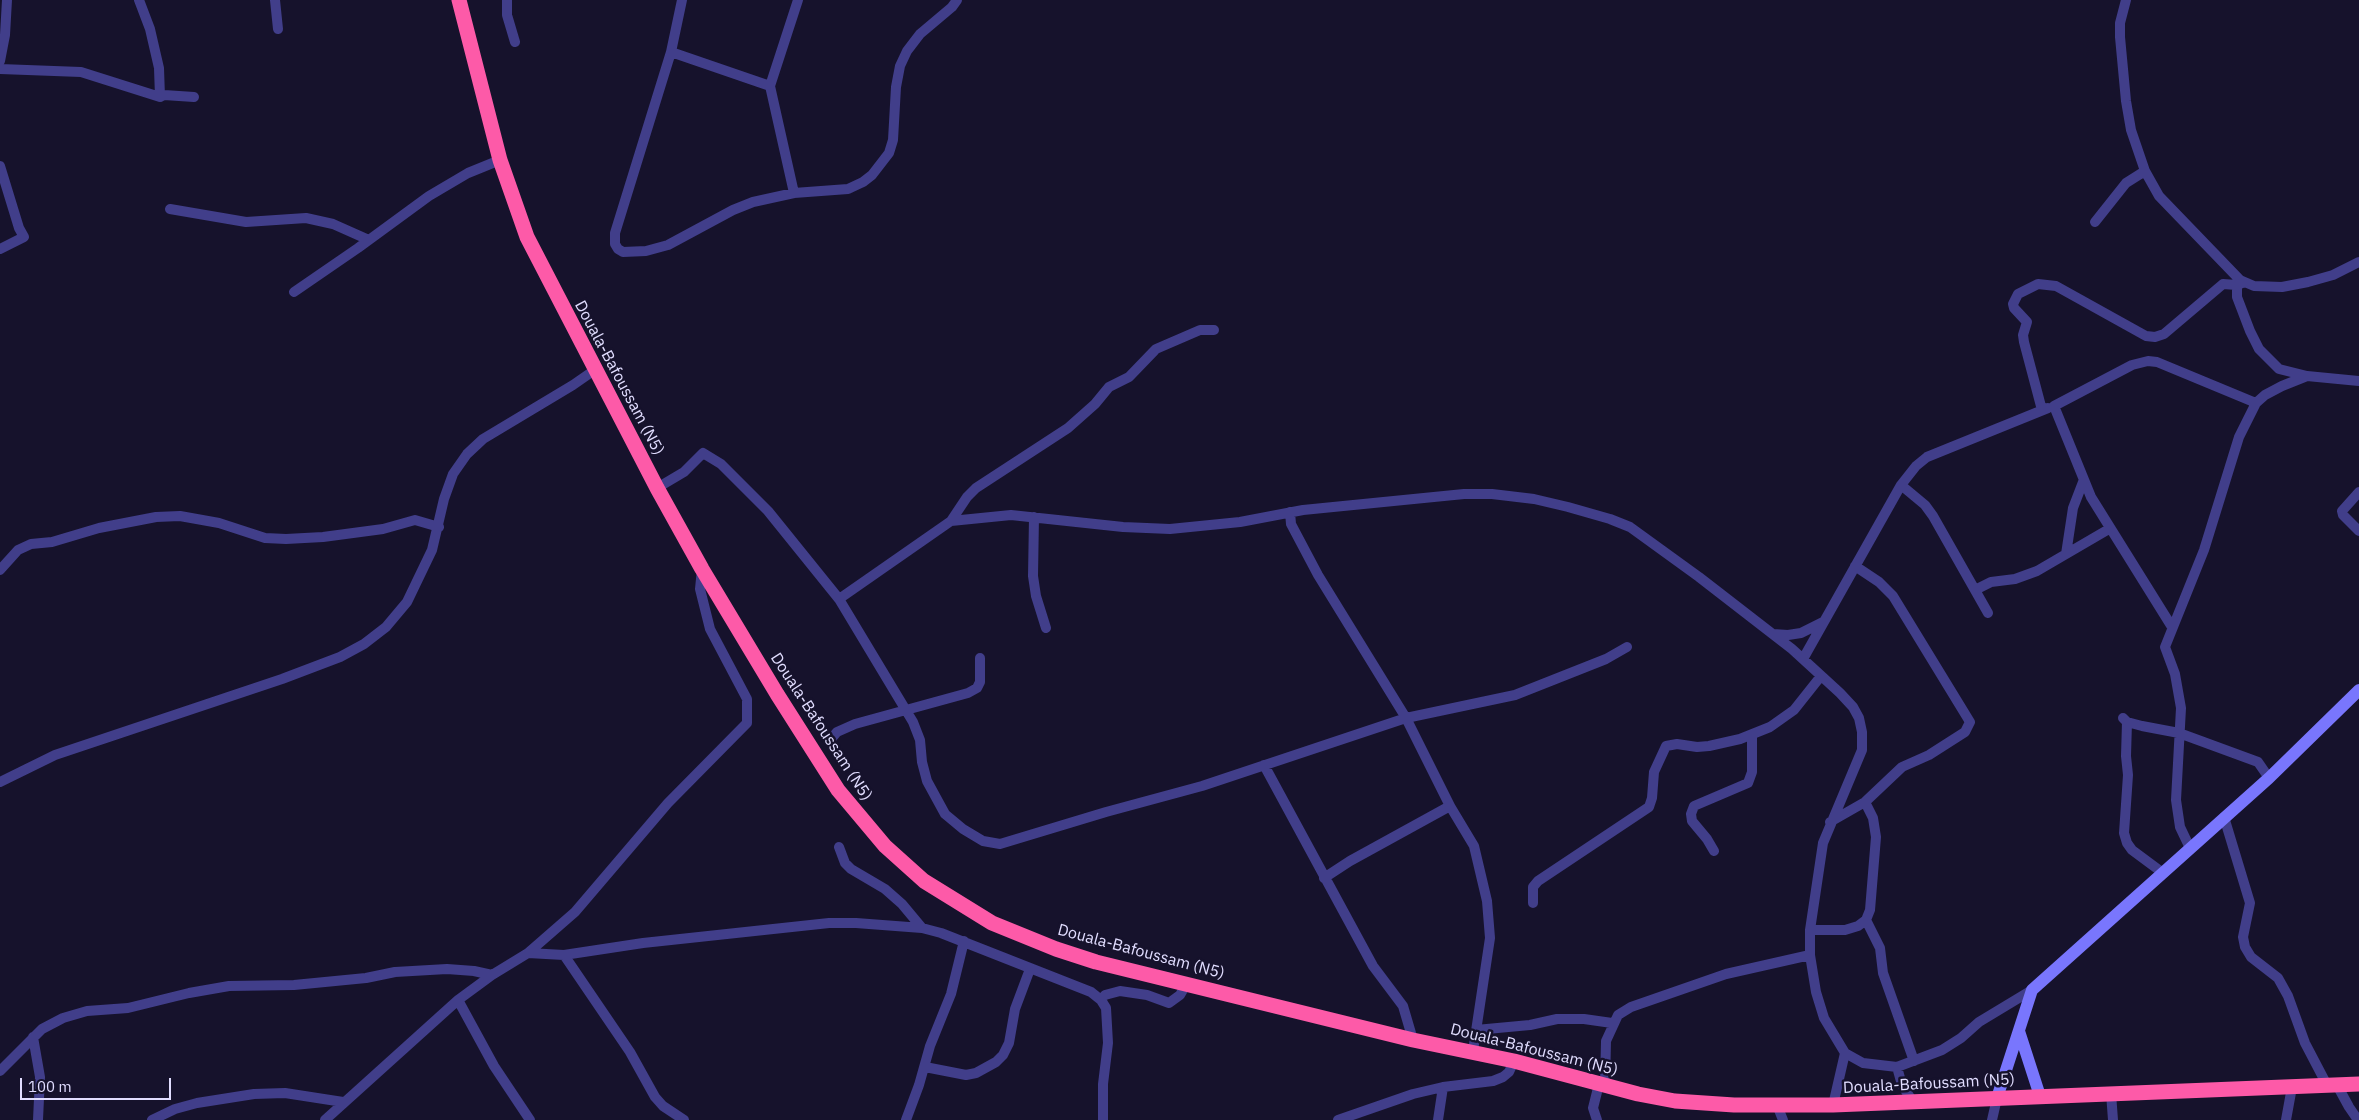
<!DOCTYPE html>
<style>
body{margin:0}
#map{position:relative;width:2359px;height:1120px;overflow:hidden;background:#16122c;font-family:"IBM Plex Sans",sans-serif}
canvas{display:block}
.scale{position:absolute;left:20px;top:1078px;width:151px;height:22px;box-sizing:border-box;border:2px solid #e1ddff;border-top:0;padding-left:6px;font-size:15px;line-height:18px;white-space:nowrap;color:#e1ddff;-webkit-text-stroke:4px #16122c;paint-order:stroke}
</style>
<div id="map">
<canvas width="2359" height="1120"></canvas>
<div class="scale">100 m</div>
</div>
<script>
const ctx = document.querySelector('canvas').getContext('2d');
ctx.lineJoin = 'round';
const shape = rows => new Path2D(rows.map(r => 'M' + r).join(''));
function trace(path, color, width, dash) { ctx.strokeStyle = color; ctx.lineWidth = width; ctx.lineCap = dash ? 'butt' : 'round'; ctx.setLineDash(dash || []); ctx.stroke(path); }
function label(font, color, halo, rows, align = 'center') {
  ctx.font = font + ' "IBM Plex Sans",sans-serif'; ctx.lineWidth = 5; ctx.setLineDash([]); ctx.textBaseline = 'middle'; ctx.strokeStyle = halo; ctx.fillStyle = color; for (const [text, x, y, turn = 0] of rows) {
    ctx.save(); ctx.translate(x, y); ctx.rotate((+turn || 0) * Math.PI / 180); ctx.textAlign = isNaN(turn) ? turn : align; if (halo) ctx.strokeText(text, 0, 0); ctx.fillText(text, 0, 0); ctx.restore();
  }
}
const street = shape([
 [139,0,150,29,159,68,160,97],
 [275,0,278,29],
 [507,0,507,15,515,42],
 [682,0,671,52,615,233,615,244,618,249,623,252,646,251,668,245,733,210,753,202,794,193,848,189,863,182,872,175,889,153,893,140,896,87,900,66,907,51,920,34,952,7,957,0],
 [2126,0,2120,23,2120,37,2126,101,2131,130,2145,171,2159,196,2240,280,2254,286,2282,287,2308,282,2333,275,2359,262],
 [671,52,770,86],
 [0,61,5,35,7,0],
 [0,69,81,72,160,97,164,95,194,97],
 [0,166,19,228,24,237,0,249],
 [794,193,770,86,798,0],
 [170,209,246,222,306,218,333,224,369,240],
 [2095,222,2126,183,2145,171],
 [2242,283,2237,285,2237,297,2250,331,2259,349,2279,369,2307,376],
 [294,292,358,248,429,196,468,173,500,160],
 [2042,410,2024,342,2023,335,2027,322,2014,308,2013,304,2018,294,2038,284,2056,286,2146,336,2155,337,2164,334,2223,284,2237,285],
 [1901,485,1925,505,1933,516,1988,613],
 [657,488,684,472,703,453,721,464,768,511,839,599,913,722,920,740,922,762,927,781,945,814,963,829,983,841,1000,844,1106,812,1202,786,1406,718,1515,695,1606,659,1627,647],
 [2359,492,2342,511,2343,515,2359,531],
 [1290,512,1291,524,1318,575,1406,718,1450,806,1474,846,1487,901,1490,938,1473,1051],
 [1034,517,1033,576,1036,596,1046,628],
 [951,521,1011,515,1123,527,1170,529,1240,522,1303,510,1464,494,1492,494,1534,499,1568,507,1610,519,1630,527,1699,577,1792,649,1840,693,1853,707,1859,718,1862,732,1862,750,1823,843,1810,930,1810,955,1816,992,1824,1018,1845,1053,1863,1063,1897,1067,1942,1050,1961,1038,1979,1022,2032,990],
 [2066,554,2073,508,2083,482],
 [0,570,18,550,31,544,52,542,99,528,156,517,180,516,219,523,265,538,286,539,323,537,383,529,415,520,439,527],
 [1975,590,1991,582,2015,579,2037,571,2109,529],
 [839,599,951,521,967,497,976,488,1068,428,1095,404,1109,387,1129,377,1156,349,1200,330,1214,330],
 [2172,627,2091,497,2054,406,2132,365,2148,361,2157,362,2256,403],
 [1773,634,1788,635,1801,633,1823,622],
 [1803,659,1901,485,1916,466,1927,457,2048,408],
 [2123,718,2127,722,2142,726,2179,733,2258,762,2269,778],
 [2127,722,2126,756,2128,775,2124,833,2127,843,2132,850,2163,873],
 [831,739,837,732,855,724,968,693,977,688,980,682,980,658],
 [1264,765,1373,966,1403,1006,1413,1040],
 [0,782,55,755,282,679,340,657,364,644,386,627,407,602,432,550,444,499,453,474,467,454,483,439,573,385,596,369],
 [2224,817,2250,903,2243,937,2245,947,2251,957,2278,978,2288,996,2305,1043,2327,1085],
 [1830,822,1865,802,1902,767,1929,755,1965,732,1970,722,1893,596,1879,582,1855,566],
 [839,847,845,863,851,869,885,889,902,904,922,928],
 [2190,848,2180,827,2176,800,2181,708,2175,674,2165,647,2204,550,2239,437,2256,403,2265,395,2282,386,2307,376,2359,381],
 [1714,851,1707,839,1692,821,1691,814,1694,806,1748,783,1752,772,1752,735],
 [1324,878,1350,861,1450,806],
 [1533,903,1533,887,1538,881,1649,807,1652,798,1654,772,1666,746,1677,744,1697,747,1709,746,1740,739,1770,727,1794,710,1821,676],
 [1866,920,1880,948,1883,973,1914,1061],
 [1810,930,1845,930,1858,926,1866,920,1870,910,1876,837,1873,818,1865,802],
 [528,953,564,955,643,943,829,923,856,923,922,928,941,933,1091,992,1101,1000,1106,1008,1108,1043,1103,1084,1103,1120],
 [564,955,630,1052,655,1097,663,1106,684,1120],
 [458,1000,494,1066,530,1120],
 [1101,1000,1105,995,1120,991,1147,995,1169,1003,1180,995,1187,983],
 [1476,1030,1530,1025,1557,1019,1584,1019,1612,1023],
 [33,1037,40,1077,38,1120],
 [925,1067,966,1075,976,1073,996,1062,1003,1055,1009,1043,1015,1009,1030,969],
 [1897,1067,1902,1085,1913,1102],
 [0,1071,42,1029,63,1018,87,1011,128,1008,189,993,229,986,294,985,366,978,395,972,447,969,474,971,492,975],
 [2337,1085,2349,1107,2358,1120],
 [1605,1086,1606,1041,1618,1015,1631,1007,1726,974,1810,955],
 [2111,1093,2113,1120],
 [1777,1105,1783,1120],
 [1833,1105,1845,1053],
 [152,1120,175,1109,197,1103,254,1094,285,1093,343,1102],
 [325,1120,458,1000,492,975,528,953,575,912,668,803,747,723,747,699,710,629,700,589,702,569],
 [906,1120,919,1085,930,1046,951,994,964,941],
 [1338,1120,1413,1094,1443,1087,1493,1081,1503,1077,1509,1072,1514,1061],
 [1438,1120,1443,1087],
 [1597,1120,1593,1108,1599,1084],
 [1992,1120,1997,1098],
 [2286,1120,2292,1087]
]);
const secondary = shape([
 [2019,1031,2040,1096],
 [1997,1098,2032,990,2269,778,2359,690]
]);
const highway = shape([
 [459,0,500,160,527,237,657,488,702,569,777,694,838,790,885,846,924,881,992,923,1056,949,1096,962,1413,1040,1514,1061,1638,1094,1675,1101,1734,1105,1833,1105,2359,1084]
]);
const streetNames = [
 ["Douala-Bafoussam (N5)",619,378,62],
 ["Douala-Bafoussam (N5)",821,727,57],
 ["Douala-Bafoussam (N5)",1141,952,15],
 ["Douala-Bafoussam (N5)",1534,1050,14],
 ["Douala-Bafoussam (N5)",1929,1084,-3]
];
trace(street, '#413e8a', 10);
trace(secondary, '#7976fd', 12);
trace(highway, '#fd5aa8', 15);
label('16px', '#e1ddff', '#16122c', streetNames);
</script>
